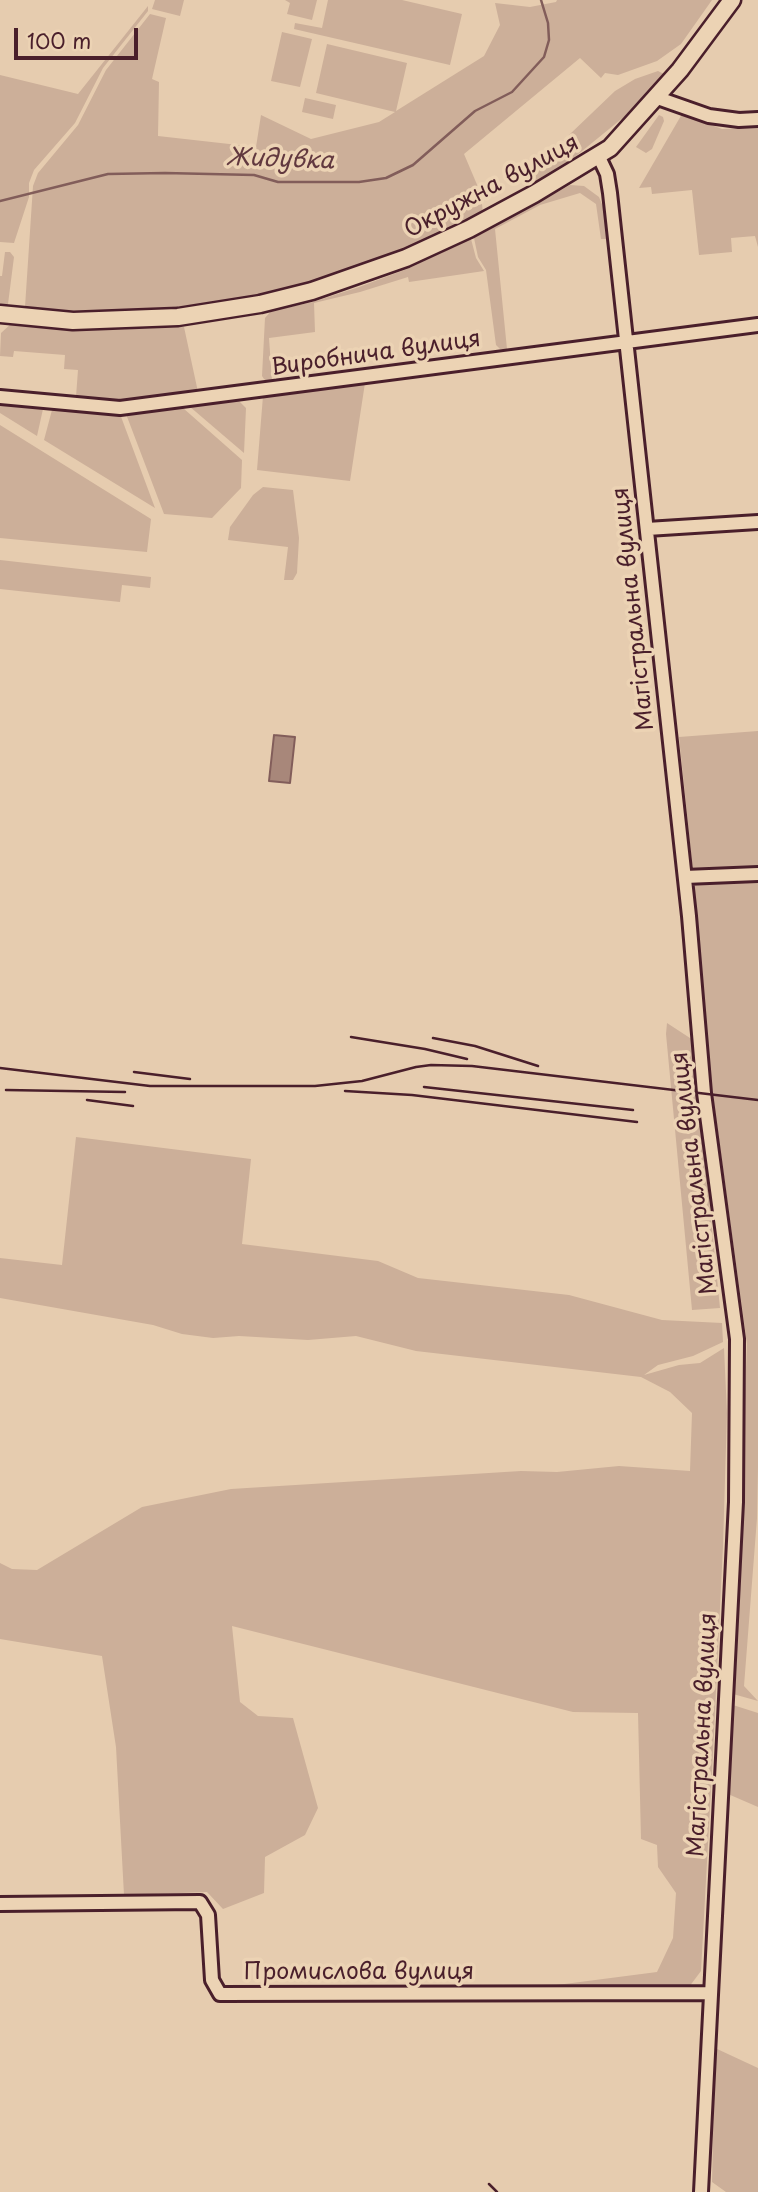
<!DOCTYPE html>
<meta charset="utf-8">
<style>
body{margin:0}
#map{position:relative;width:758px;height:2192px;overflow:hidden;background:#e6ccaf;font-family:"Playpen Sans",sans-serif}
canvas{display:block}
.scale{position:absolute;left:14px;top:28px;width:124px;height:32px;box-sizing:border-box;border:4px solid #4a1f2b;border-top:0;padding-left:9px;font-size:21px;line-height:24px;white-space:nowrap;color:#4a1f2b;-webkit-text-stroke:5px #ecd3b4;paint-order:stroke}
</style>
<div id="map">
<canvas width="758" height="2192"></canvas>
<div class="scale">100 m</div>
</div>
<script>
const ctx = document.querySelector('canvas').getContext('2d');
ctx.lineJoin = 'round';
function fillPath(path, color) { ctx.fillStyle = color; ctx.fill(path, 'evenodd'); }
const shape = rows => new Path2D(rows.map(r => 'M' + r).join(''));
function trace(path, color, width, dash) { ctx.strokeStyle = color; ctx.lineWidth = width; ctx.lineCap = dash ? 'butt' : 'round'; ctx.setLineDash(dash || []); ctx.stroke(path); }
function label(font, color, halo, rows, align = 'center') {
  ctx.font = font + ' "Playpen Sans",sans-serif'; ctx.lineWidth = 7; ctx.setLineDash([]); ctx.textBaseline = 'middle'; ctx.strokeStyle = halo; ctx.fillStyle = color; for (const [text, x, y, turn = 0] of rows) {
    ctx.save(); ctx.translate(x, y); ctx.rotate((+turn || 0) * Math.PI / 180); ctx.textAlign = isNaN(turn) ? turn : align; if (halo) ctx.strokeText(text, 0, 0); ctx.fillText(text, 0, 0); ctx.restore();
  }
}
const green = shape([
 [155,0,184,0,180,16,152,9],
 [285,0,317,0,312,20,287,14,290,3],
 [328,0,402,0,462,14,450,65,294,29,295,23,322,28],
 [557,0,712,0,681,44,657,61,618,75,605,73,601,78,580,58,464,154,481,194,483,214,375,264,280,290,207,304,134,310,58,311,25,307,33,186,38,173,78,125,106,70,150,14,166,18,152,79,159,82,158,136,256,147,261,115,311,139,379,122,395,112,316,93,327,44,407,63,396,111,484,56,500,25,495,3,530,7,556,2],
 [148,6,148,11,103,68,75,123,34,170,29,183,29,197,14,243,0,242,0,75,78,94],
 [282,32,312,39,300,87,271,81],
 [658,71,664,74,625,116,576,156,528,187,519,172,546,157,615,91,635,79],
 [305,98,336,105,333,119,302,112],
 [682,114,722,129,758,128,758,247,755,236,731,238,732,252,699,255,692,190,652,194,651,187,639,188],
 [659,115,663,117,664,121,652,149,646,153,636,147],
 [570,185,584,186,599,197,606,214,607,239,601,239,596,204,580,193,540,205,495,229,507,349,500,349,496,345,486,270,478,257,474,238],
 [471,239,476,258,484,271,409,282,408,277,360,292,314,303,315,332,269,338,272,381,332,373,326,377,272,384,264,379,262,376,265,318,271,311,313,302,359,287,407,269],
 [5,252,10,252,14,257,8,304,4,307,0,306,0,276,2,276],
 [12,323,106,330,184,327,198,392,117,401,76,397,78,370,64,369,65,355,14,351,13,357,0,356,1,333],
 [365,383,350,481,257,470,263,396],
 [239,401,246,408,244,453,189,406],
 [3,403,43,409,37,436,0,413,0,406],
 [183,408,242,460,241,488,212,518,164,514,126,414],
 [52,410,120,414,155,508,44,440],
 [0,425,151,519,147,552,0,538],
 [263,487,293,490,299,538,297,573,293,580,284,580,288,547,228,540,230,527,253,495],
 [0,560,151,577,150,588,122,585,120,602,0,589],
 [758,731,758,867,693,872,679,737],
 [758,880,758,1467,757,1518,744,1686,758,1701,733,1694,747,1344,712,1089,694,883],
 [667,1023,693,1040,720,1308,692,1310,666,1034],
 [76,1137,251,1159,242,1244,378,1261,418,1278,569,1295,662,1320,722,1323,723,1342,693,1356,658,1365,644,1375,679,1365,700,1363,724,1348,727,1413,723,1546,713,1753,701,1971,689,1987,549,1986,657,1972,673,1938,676,1893,658,1867,657,1845,641,1839,638,1713,573,1712,232,1626,240,1702,258,1716,293,1718,318,1808,305,1835,265,1857,264,1893,223,1909,207,1892,124,1895,116,1747,102,1656,0,1639,0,1563,12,1569,37,1570,142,1507,231,1489,521,1471,557,1472,619,1466,690,1471,692,1413,670,1392,641,1377,416,1351,356,1336,308,1340,239,1336,213,1338,182,1334,153,1325,0,1298,0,1258,62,1265],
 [733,1705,758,1713,758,1807,728,1794],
 [715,2048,758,2068,758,2192,726,2192,712,2182]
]);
const water = shape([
 [274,735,295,737,290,783,269,781,274,735]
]);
const stream = shape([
 [0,201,108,174,165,173,254,175,278,182,359,182,386,178,413,165,475,111,512,92,544,57,549,40,548,23,541,0]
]);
const minor = shape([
 [655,97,709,116,739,120,758,119],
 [598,155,607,174,610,193,689,916,704,1093,737,1339,736,1502,701,2192],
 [0,397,120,408,758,325],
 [647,529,758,522],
 [685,877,758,874],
 [0,1904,200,1902,208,1915,212,1980,220,1994,711,1993]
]);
const major = shape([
 [0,314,73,321,178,317,260,304,312,291,406,258,469,229,534,194,610,148,680,70,732,0]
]);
const rail = shape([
 [351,1037,425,1049,467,1059],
 [433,1038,475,1046,538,1066],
 [0,1068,150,1086,315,1086,362,1081,416,1067,431,1065,472,1066,758,1100],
 [134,1072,190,1079],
 [424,1087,633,1110],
 [6,1090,125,1092],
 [345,1091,412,1095,637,1122],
 [87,1100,133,1106],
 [489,2184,497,2192]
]);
const streetNames = [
 ["Окружна вулиця",492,187,-28],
 ["Виробнича вулиця",376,354,-8],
 ["Магістральна вулиця",634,609,-96],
 ["Магістральна вулиця",695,1173,-97],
 ["Магістральна вулиця",703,1735,-87],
 ["Промислова вулиця",359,1973]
];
const waterNames = [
 ["Жидувка",280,160,2]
];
fillPath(green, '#ccaf99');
fillPath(water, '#a8877a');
trace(water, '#825d5a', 2);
trace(stream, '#825d5a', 2.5);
trace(minor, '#4a1f2b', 18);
trace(major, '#4a1f2b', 21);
trace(minor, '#ecd3b4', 12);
trace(major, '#ecd3b4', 16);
trace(rail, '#4a1f2b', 2.5);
label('23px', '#4a1f2b', '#ecd3b4', streetNames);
label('italic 24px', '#62393f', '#ecd3b4', waterNames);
</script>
